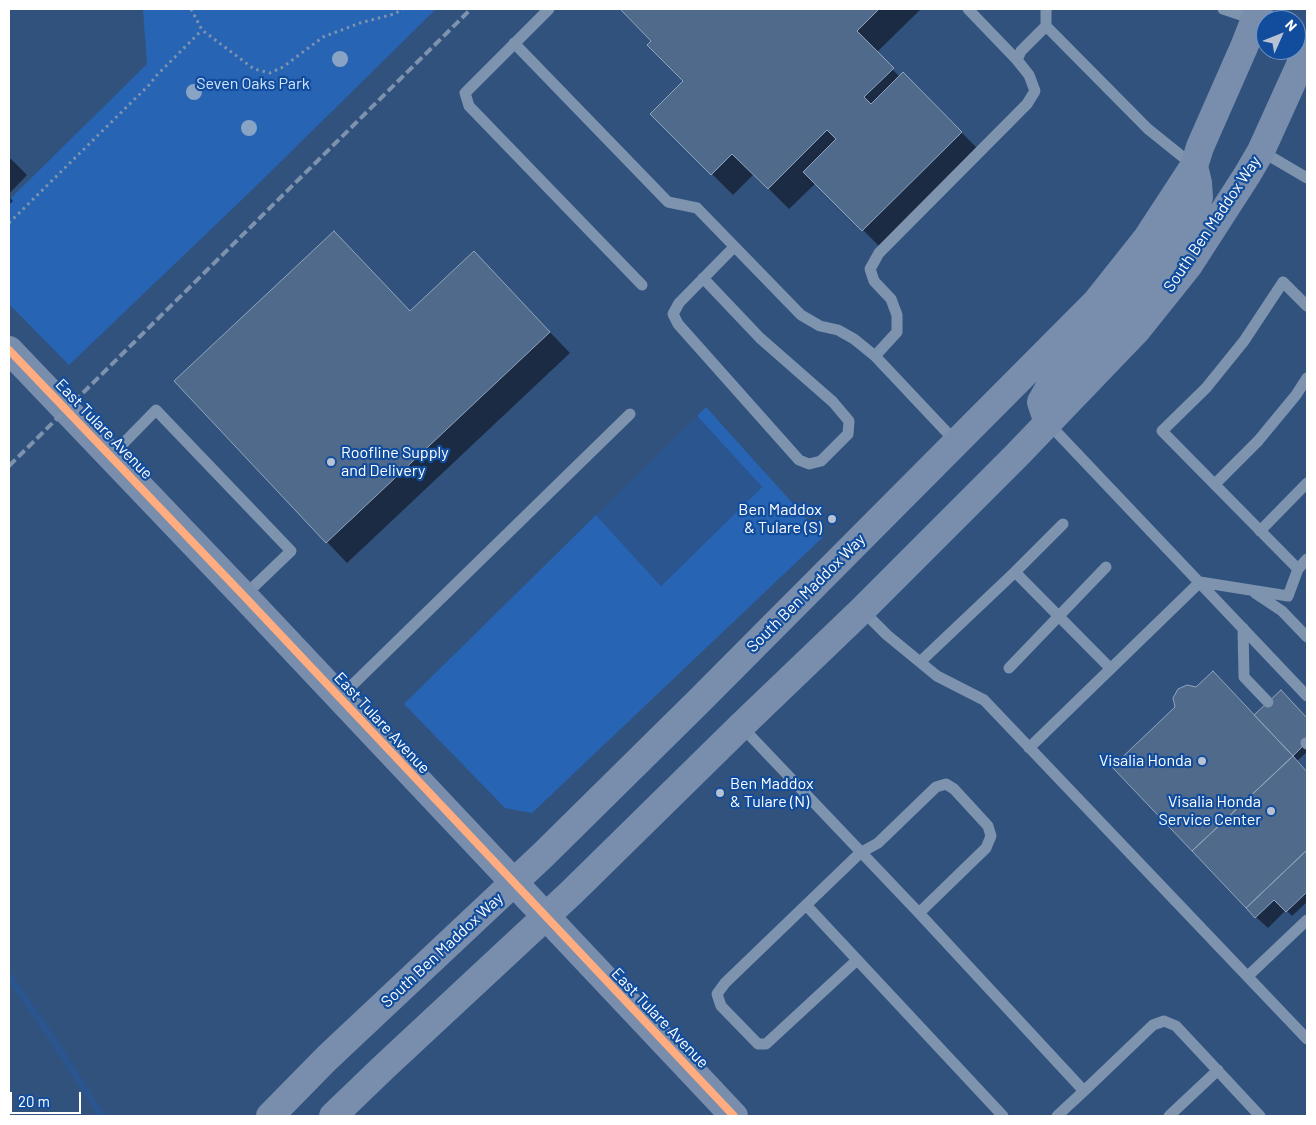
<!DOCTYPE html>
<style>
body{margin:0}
#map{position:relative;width:1316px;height:1125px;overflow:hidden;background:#32527e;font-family:Barlow,sans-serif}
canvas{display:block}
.frame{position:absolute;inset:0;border:10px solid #fff;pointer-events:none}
.north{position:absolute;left:1256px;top:10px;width:50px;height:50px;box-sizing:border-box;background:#124d9d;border:1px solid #7194c4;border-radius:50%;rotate:46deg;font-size:14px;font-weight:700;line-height:20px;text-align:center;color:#fff}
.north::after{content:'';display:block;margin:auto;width:18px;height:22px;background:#b7c2d2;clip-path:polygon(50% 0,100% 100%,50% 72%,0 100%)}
.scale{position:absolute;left:10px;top:1092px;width:71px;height:22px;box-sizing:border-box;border:2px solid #fff;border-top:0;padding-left:6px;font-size:15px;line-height:18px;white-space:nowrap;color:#fff;-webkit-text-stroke:4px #124d9d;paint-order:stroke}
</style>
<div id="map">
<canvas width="1316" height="1125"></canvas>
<div class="frame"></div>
<div class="north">N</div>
<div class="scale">20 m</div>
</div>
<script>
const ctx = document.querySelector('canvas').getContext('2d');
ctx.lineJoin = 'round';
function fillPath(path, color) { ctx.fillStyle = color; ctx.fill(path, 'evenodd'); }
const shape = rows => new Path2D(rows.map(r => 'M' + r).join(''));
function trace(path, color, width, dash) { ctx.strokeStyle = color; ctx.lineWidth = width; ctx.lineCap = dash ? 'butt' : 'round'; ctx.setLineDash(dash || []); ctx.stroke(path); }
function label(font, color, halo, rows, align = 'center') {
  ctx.font = font + ' Barlow,sans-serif'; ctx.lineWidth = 4.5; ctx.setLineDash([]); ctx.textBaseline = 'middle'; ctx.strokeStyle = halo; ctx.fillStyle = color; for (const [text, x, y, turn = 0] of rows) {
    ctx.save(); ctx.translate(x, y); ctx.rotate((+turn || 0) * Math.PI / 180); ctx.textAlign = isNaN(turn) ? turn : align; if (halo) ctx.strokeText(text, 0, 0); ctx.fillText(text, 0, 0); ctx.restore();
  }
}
const green = shape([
 [143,9,436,9,252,190,69,365,9,304,9,200,147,64],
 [706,407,823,537,532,813,505,808,404,704,596,515,661,586,762,487,697,416]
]);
const water = shape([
 [697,416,762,487,661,586,596,515]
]);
const shadow = shape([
 [621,9,921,9,876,53,900,77,903,74,982,153,884,251,816,183,789,209,754,174,733,195,652,114,685,81,653,41],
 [9,157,27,175,9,194],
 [9,196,13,201,9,205],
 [494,274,570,353,347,563,327,542,410,312],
 [1281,692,1307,719,1307,752,1297,761,1307,772,1307,902,1292,916,1286,910,1268,928,1256,917,1255,716]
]);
const stream = shape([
 [9,976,50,1035,102,1116]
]);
const building = shape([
 [620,9,879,9,857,31,894,68,864,97,871,104,903,72,962,132,862,231,803,172,836,139,827,130,768,189,732,154,711,175,650,114,683,81,647,45,651,41,620,9],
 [334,231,410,311,474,251,550,332,326,543,174,381,334,231],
 [1213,671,1293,756,1192,851,1112,767,1175,707,1173,698,1178,689,1187,685,1196,687,1213,671],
 [1281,690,1307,718,1307,742,1293,756,1254,715,1281,690],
 [1293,756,1307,772,1307,850,1246,908,1192,851,1293,756],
 [1307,850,1307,892,1286,912,1274,900,1255,918,1246,908,1307,850]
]);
const path = shape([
 [191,9,202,30,254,69,270,73,283,67,323,37,360,23,394,14,403,9],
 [9,223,150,84,156,76,202,30]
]);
const lane = shape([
 [549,9,465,93,469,106,642,285],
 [968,9,1017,60],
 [1223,9,1256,20],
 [1046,26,1046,9],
 [514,43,668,202,697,208,801,315,820,326,838,330,854,339,875,356],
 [1261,151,1307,178],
 [703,278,760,338,833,402,849,421,848,434,821,461,809,464,799,460,678,324,673,314,679,303,734,247],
 [1048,423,1307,696],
 [956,442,875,356,897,332,897,315,891,299,874,281,870,269,879,253,1027,104,1035,91,1029,75,1017,60,1021,51,1046,26,1148,129,1194,166],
 [111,456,156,410,291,551,244,596],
 [1215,484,1258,441,1296,395,1307,378],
 [1260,531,1307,483],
 [1298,569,1162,431,1206,388,1244,341,1283,282,1307,306],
 [1015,572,1063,524],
 [1200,582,1288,596,1298,569,1307,559],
 [1255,593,1282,611,1307,637],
 [862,610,887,635,937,676,984,700,1307,1039],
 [1243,628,1244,677,1268,702],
 [920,662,1015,572,1110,668],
 [1009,668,1106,567],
 [339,698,630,414],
 [741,726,919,913,1084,1091,1153,1025,1164,1021,1176,1026,1260,1116],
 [1306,743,1307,744],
 [1029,748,1200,582],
 [806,905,725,983,717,994,721,1006,758,1044,766,1044,857,960],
 [919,913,986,848,991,836,988,826,954,789,946,784,936,787,878,843,860,853,806,905,1003,1116],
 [1248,976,1307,920],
 [1057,1116,1084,1091],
 [1169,1116,1218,1070]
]);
const secondary = shape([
 [9,350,244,596,734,1116],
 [1048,423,1041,402,1049,388,1101,334,1174,241,1195,210,1199,197,1198,183,1194,166],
 [270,1116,327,1058,543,855,699,701,1097,301,1147,238,1194,166,1200,147,1244,47,1259,9],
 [333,1116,384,1067,572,892,741,726,862,610,1016,456,1137,330,1189,265,1247,175,1261,151,1300,65,1307,44]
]);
const rail = shape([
 [9,466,471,9]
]);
const cycleway = shape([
 [9,350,244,596,734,1116]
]);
const trees = [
 [340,59],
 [194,92],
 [249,128]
];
const markers = [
 [331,462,5,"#b7c2d2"],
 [832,519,5,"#b7c2d2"],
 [1202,761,5,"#b7c2d2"],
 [720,793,5,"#b7c2d2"],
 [1271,811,5,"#b7c2d2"]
];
const parkNames = [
 ["Seven Oaks Park",253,84]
];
const streetNames = [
 ["South Ben Maddox Way",1212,224,-56],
 ["East Tulare Avenue",104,429,46],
 ["South Ben Maddox Way",806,593,-45],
 ["East Tulare Avenue",382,723,47],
 ["South Ben Maddox Way",442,950,-43],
 ["East Tulare Avenue",660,1018,46]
];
const poiNames = [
 ["Roofline Supply",341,453,"left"],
 ["and Delivery",341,471,"left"],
 ["Ben Maddox",822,510],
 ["& Tulare (S)",822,528],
 ["Visalia Honda",1192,761],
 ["Ben Maddox",730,784,"left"],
 ["& Tulare (N)",730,802,"left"],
 ["Visalia Honda",1261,802],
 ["Service Center",1261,820]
];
fillPath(green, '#2764b4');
fillPath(water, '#2b558e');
fillPath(shadow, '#0007');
trace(stream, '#2b558e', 7);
fillPath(building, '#506a8c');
trace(building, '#92a4bc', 1);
trace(path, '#7d93ae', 3, [2.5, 4]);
trace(lane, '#7d93ae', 11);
trace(secondary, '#788eac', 28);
trace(rail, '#7d92ad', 4, [9, 4]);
trace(cycleway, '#ffac80', 8);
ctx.fillStyle = '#89a3c4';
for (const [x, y] of trees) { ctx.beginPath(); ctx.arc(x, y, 8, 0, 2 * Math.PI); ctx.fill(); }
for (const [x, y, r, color] of markers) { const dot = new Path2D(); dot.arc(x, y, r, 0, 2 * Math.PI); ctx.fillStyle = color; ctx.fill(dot); trace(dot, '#124d9d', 2); }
label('16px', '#d1e5fe', '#124d9d', parkNames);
label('16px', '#fff', '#124d9d', streetNames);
label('16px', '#fff', '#124d9d', poiNames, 'right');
</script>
